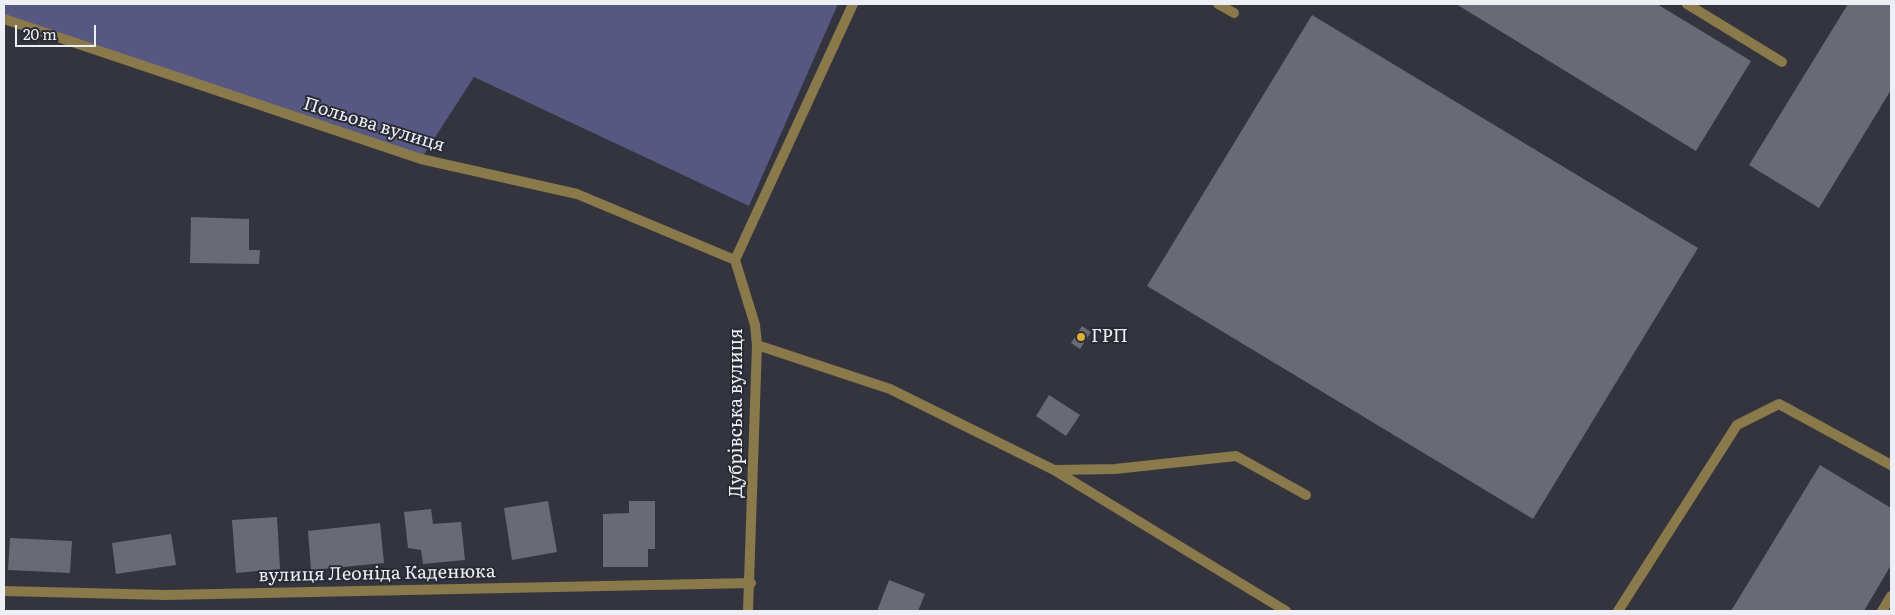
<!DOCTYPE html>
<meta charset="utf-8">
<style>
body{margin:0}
#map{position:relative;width:1895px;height:615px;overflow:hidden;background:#33343e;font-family:Literata,serif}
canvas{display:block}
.frame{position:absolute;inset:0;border:5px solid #eeeef5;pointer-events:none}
.scale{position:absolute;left:15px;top:25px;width:81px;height:22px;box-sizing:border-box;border:2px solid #eeeef5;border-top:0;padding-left:6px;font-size:15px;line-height:18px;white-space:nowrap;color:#eeeef5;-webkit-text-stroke:4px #292a34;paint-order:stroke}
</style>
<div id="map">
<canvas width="1895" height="615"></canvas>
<div class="frame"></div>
<div class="scale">20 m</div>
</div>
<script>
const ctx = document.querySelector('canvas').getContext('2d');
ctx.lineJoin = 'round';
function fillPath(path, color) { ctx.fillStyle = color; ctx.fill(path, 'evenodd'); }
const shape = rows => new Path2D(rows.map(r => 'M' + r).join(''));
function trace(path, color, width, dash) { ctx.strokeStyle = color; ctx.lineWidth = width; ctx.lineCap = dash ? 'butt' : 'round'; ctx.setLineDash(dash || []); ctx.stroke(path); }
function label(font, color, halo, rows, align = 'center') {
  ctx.font = font + ' Literata,serif'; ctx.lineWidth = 4; ctx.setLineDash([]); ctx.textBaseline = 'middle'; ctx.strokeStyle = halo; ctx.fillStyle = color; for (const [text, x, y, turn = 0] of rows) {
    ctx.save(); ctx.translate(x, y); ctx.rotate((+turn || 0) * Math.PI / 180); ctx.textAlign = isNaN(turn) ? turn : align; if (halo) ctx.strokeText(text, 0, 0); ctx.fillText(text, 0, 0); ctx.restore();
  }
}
const green = shape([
 [4,4,838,4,749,206,474,77,421,159,4,19]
]);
const building = shape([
 [1456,4,1657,4,1751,61,1696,151],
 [1848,4,1891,4,1891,90,1819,208,1749,165],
 [1312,15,1698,248,1533,519,1147,286],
 [191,217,249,219,249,250,260,250,259,264,190,263],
 [1082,326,1091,332,1080,349,1071,343],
 [1049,395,1080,415,1066,436,1036,416],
 [1820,465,1891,508,1891,565,1864,611,1731,611],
 [548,501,557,552,512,560,504,508],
 [629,501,655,501,655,549,648,549,648,567,603,567,603,514,629,513],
 [431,509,433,524,461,522,465,560,423,564,421,550,408,548,404,512],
 [277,517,280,569,236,573,232,520],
 [380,523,384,563,311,570,308,531],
 [171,534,176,565,116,574,112,543],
 [10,538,72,541,70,573,8,570],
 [889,580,925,594,918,611,877,611]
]);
const lane = shape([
 [1218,4,1234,13],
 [1687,4,1782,62],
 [1054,470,1115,469,1236,456,1306,495],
 [1618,611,1737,425,1779,404,1891,465],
 [1882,611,1891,596]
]);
const street = shape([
 [4,19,421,159,577,194,735,260],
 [757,345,890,389,1054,470,1286,611],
 [4,591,165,595,751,583],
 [748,611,757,345,755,325,735,260,853,4]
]);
const markers = [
 [1081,337,5,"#dcb233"]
];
const streetNames = [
 ["Польова вулиця",374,125,17],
 ["Дубрівська вулиця",737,413,-90],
 ["вулиця Леоніда Каденюка",377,574,-1]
];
const poiNames = [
 ["ГРП",1091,337]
];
fillPath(green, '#565882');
fillPath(building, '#696a75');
trace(lane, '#8a794a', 10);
trace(street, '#8a794a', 10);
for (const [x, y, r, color] of markers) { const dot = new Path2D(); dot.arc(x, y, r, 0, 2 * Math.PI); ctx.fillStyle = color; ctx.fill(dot); trace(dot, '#292a34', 2); }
label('18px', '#eeeef5', '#292a34', streetNames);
label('18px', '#eeeef5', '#292a34', poiNames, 'left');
</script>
